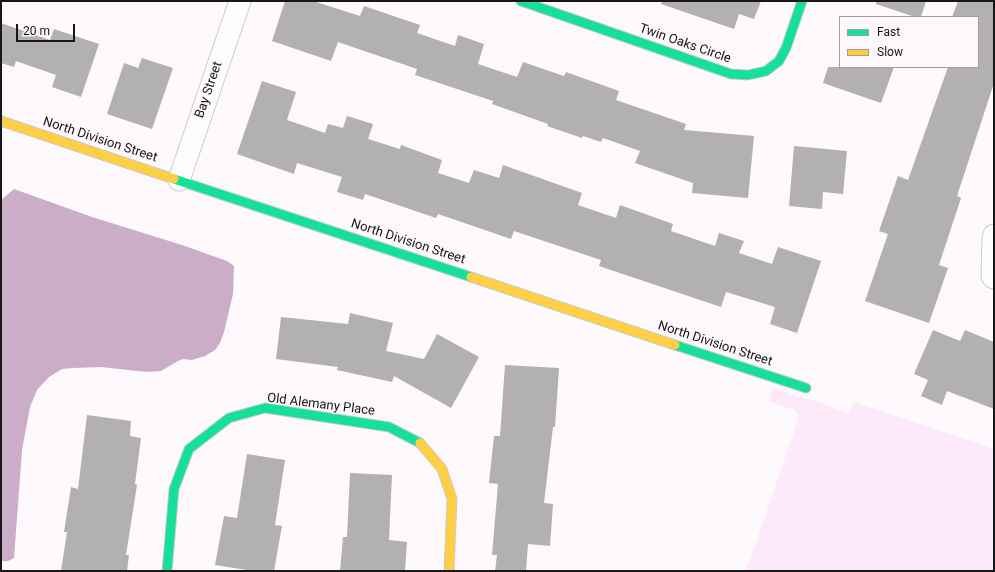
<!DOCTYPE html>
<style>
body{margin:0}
#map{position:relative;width:995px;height:572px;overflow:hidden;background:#fdf9fc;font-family:Roboto,sans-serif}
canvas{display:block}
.frame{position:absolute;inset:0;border:2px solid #181618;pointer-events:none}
.legend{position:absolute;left:839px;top:16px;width:140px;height:52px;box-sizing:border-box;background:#fef8fd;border:1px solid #a29ea1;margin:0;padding:5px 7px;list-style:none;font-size:12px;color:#181618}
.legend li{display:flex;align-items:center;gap:8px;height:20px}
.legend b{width:20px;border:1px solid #a29ea1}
.scale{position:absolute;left:16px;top:24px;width:59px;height:18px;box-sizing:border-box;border:2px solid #181618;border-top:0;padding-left:5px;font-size:12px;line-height:14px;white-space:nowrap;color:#181618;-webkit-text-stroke:3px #fef8fd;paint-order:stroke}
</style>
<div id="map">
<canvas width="995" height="572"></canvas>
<div class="frame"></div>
<ul class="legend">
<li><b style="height:5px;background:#16e098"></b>Fast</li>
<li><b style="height:5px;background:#ffcf43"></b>Slow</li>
</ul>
<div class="scale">20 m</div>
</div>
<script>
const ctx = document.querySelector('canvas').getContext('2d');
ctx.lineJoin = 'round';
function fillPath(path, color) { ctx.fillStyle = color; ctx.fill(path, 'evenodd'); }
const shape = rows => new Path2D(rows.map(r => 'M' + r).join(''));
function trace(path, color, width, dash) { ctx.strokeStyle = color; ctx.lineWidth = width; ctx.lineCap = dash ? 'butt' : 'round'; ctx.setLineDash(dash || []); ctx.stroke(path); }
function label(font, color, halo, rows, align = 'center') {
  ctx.font = font + ' Roboto,sans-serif'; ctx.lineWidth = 3; ctx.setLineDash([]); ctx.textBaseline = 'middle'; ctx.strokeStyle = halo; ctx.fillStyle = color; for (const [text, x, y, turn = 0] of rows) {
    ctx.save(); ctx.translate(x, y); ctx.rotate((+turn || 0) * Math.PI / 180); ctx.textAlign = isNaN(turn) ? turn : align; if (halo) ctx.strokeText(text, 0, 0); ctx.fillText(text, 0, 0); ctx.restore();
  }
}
const green = shape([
 [773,388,814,401,814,400,849,414,854,402,994,449,994,571,746,571,798,420,798,414,794,410,769,401]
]);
const water = shape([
 [14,189,92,217,182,245,227,261,234,266,233,294,224,332,220,343,215,350,205,356,192,360,183,359,178,361,161,371,147,372,101,367,73,368,62,369,49,377,37,390,30,407,22,450,14,558,8,561,1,561,1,200]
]);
const building = shape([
 [285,1,313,1,360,16,364,6,420,25,417,33,455,46,458,35,484,44,478,64,517,77,523,62,564,76,566,72,619,91,616,100,686,124,684,130,754,136,748,198,692,193,693,183,635,163,640,151,603,138,601,142,583,136,582,138,547,126,548,124,492,104,493,101,415,75,417,69,338,42,331,61,272,41],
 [662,1,761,1,754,19,739,14,734,29,661,4],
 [876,1,926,1,921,17,915,17,876,4],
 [958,1,994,1,994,83,957,196,961,198,939,265,948,268,929,323,865,301,888,234,879,231,898,176,908,180,948,67,978,67,978,17,952,17],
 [1,23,50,40,54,29,99,44,81,97,52,87,56,75,16,61,14,67,1,63],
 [142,58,173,68,152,129,107,114,124,63,138,68],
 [828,67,894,67,881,103,823,83],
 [262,81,296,92,287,120,325,133,328,124,343,128,347,116,373,124,368,139,400,149,401,145,442,160,438,173,469,183,474,170,499,178,503,165,582,193,578,205,616,218,620,205,673,224,671,231,715,246,719,233,744,241,739,253,772,264,778,247,821,261,797,333,770,324,775,307,726,292,721,307,599,266,601,260,514,231,511,239,438,214,436,218,365,194,363,200,337,192,342,177,297,163,294,174,237,154],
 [794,146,847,151,843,194,823,192,822,209,789,206],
 [350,313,393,323,386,351,424,359,437,334,479,357,451,408,394,376,392,382,337,370,338,367,276,359,281,317,348,324],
 [933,330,960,341,965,330,994,342,994,409,947,391,942,405,921,396,928,380,914,374],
 [505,365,559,368,555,427,553,427,544,503,553,504,550,546,528,544,526,571,495,571,497,555,492,555,498,484,489,483,494,436,500,436],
 [87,415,131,421,130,436,141,438,135,484,137,485,126,555,129,555,127,571,61,571,67,532,64,532,71,487,78,489],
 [247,454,285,460,275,525,282,526,274,571,253,571,215,565,224,516,237,518],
 [350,473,392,475,389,540,407,542,405,571,340,571,343,537,347,537]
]);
const street = shape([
 [179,180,240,1],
 [994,235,993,239,992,276,994,278]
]);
const fast = shape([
 [521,1,731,74,748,75,766,71,779,61,786,48,802,1],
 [174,179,471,277],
 [675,345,806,388],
 [167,571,174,489,189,449,229,418,265,408,389,427,420,443]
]);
const slow = shape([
 [1,121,174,179],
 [471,277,675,345],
 [420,443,442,469,452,499,449,571]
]);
const streetNames = [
 ["Twin Oaks Circle",685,44,19],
 ["Bay Street",209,90,-71],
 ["North Division Street",100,140,18],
 ["North Division Street",408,242,18],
 ["North Division Street",715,344,18],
 ["Old Alemany Place",321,405,7]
];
fillPath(green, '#fee9fb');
fillPath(water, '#ccadc8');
fillPath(building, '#b2b0b2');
trace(street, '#cecbcd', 23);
trace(fast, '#cecbcd', 11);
trace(slow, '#cecbcd', 11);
trace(street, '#fffeff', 21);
trace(fast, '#16e098', 9);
trace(slow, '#ffcf43', 9);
label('13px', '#181618', '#fef8fd', streetNames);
</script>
